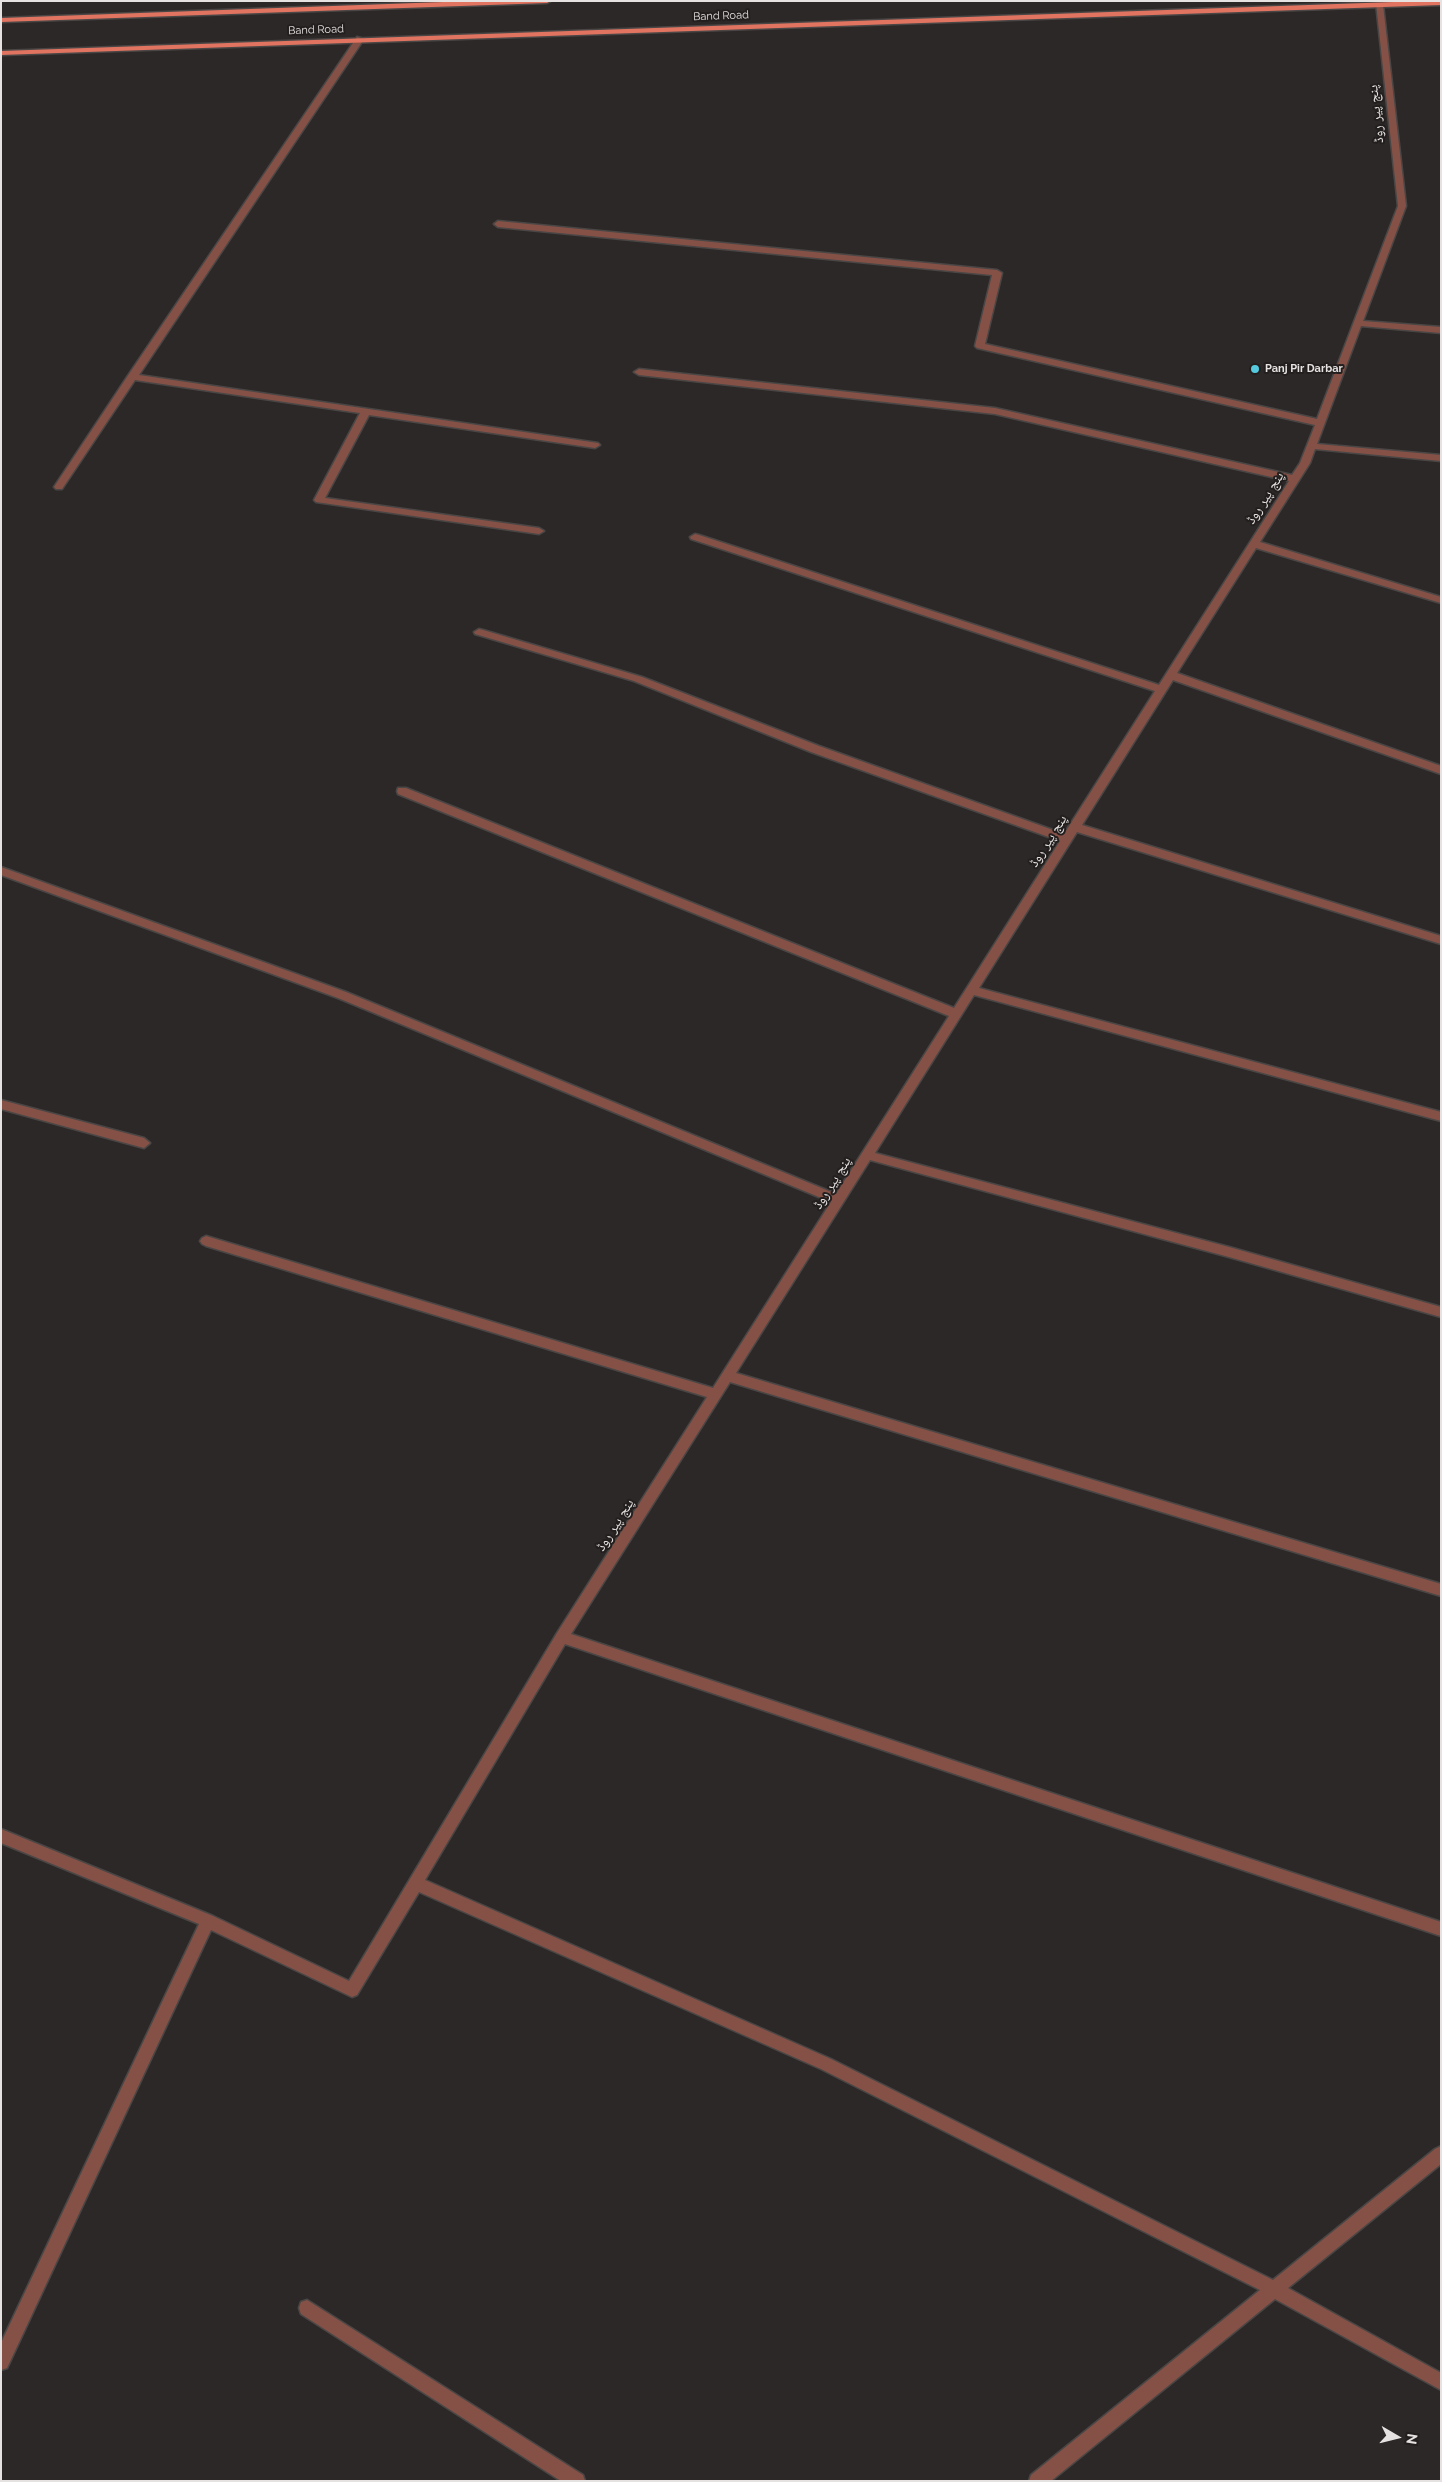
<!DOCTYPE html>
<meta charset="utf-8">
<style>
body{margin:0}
#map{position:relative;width:1442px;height:2482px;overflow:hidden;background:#2c2827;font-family:Raleway,sans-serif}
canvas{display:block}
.frame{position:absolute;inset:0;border:2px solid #e5e2e1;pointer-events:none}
.north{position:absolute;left:1372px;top:2412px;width:50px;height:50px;-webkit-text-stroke:4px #221f1e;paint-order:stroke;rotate:98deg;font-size:14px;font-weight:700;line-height:20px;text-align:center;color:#e5e2e1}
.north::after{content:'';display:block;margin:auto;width:18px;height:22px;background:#e5e2e1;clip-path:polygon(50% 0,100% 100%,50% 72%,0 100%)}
</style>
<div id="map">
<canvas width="1442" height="2482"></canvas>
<div class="frame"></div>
<div class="north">N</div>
</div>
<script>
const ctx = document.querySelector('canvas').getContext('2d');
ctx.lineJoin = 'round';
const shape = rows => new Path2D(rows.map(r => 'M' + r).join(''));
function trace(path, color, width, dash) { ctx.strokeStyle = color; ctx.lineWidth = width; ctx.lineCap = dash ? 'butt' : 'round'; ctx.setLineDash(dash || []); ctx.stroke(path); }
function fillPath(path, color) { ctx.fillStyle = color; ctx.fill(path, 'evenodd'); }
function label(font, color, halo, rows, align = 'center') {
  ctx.font = font + ' Raleway,"Noto Naskh Arabic",sans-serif'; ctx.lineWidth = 4; ctx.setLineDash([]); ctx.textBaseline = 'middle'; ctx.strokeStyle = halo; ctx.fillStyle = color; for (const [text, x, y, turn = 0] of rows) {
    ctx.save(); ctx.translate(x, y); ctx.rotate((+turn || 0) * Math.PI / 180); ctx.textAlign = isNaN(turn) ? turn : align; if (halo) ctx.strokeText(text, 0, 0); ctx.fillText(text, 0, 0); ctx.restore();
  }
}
const minor = shape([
 [1376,3,1383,5,1406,206,1363,321,1441,327,1441,333,1361,326,1317,444,1441,455,1441,461,1315,449,1310,463,1260,542,1441,597,1441,603,1256,548,1177,673,1441,766,1441,774,1173,680,1082,825,1441,936,1441,944,1077,832,979,988,1441,1112,1441,1121,974,995,875,1153,1229,1247,1441,1307,1441,1317,1229,1257,870,1160,736,1373,1441,1584,1441,1596,730,1382,571,1634,1441,1922,1441,1936,565,1644,425,1880,831,2059,1273,2280,1435,2149,1441,2146,1441,2164,1288,2288,1441,2373,1441,2390,1275,2299,1051,2481,1029,2481,1031,2475,1260,2290,821,2069,419,1892,357,1995,352,1997,211,1930,7,2368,1,2370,1,2343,199,1924,1,1843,1,1829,213,1916,349,1981,557,1633,707,1397,206,1246,202,1244,200,1241,202,1238,206,1236,713,1388,831,1202,338,998,1,875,1,867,346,992,836,1194,949,1016,398,794,397,791,398,788,406,788,954,1008,1060,841,811,752,634,681,475,634,474,632,479,629,483,630,642,677,819,746,1064,834,1155,691,691,539,690,537,695,534,699,535,1159,685,1289,481,995,414,639,375,634,372,639,369,995,408,1292,475,1300,463,1315,425,977,348,975,346,992,275,498,227,494,224,498,221,997,270,1002,273,985,344,1317,419,1398,206,1376,3],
 [357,37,364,39,139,375,598,443,600,445,595,448,369,415,325,498,539,528,544,531,539,534,316,502,314,500,360,413,135,380,62,489,56,489,54,487,127,377,357,37],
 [1,1100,144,1138,150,1143,144,1148,1,1109,1,1100],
 [307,2300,583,2475,585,2481,561,2481,301,2314,299,2308,301,2302,307,2300]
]);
const major = shape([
 [471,1,551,1,547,3,1,22,1,18,471,1],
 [1422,1,1441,1,1441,5,1,55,1,51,1422,1]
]);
const markers = [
 [1255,369,5,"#55cadf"]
];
const farStreetnames = [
 ["Band Road",721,16,-2],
 ["Band Road",316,30,-2]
];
const farPoinames = [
 ["Panj Pir Darbar",1265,369]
];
const streetNames = [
 ["پنج پیر روڈ",1376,114,-96],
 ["پنج پیر روڈ",1265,498,-58],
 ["پنج پیر روڈ",1048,841,-58],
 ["پنج پیر روڈ",832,1183,-58],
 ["پنج پیر روڈ",615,1525,-58]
];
trace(minor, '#4a4645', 3);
trace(major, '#4a4645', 3);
fillPath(minor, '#855146');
fillPath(major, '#e07460');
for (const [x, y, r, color] of markers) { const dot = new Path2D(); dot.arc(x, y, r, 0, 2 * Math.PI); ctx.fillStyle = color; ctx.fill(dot); trace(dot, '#221f1e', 2); }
label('11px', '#e5e2e1', '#221f1e', farStreetnames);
label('bold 11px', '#e5e2e1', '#221f1e', farPoinames, 'left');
label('14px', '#e5e2e1', '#221f1e', streetNames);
</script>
